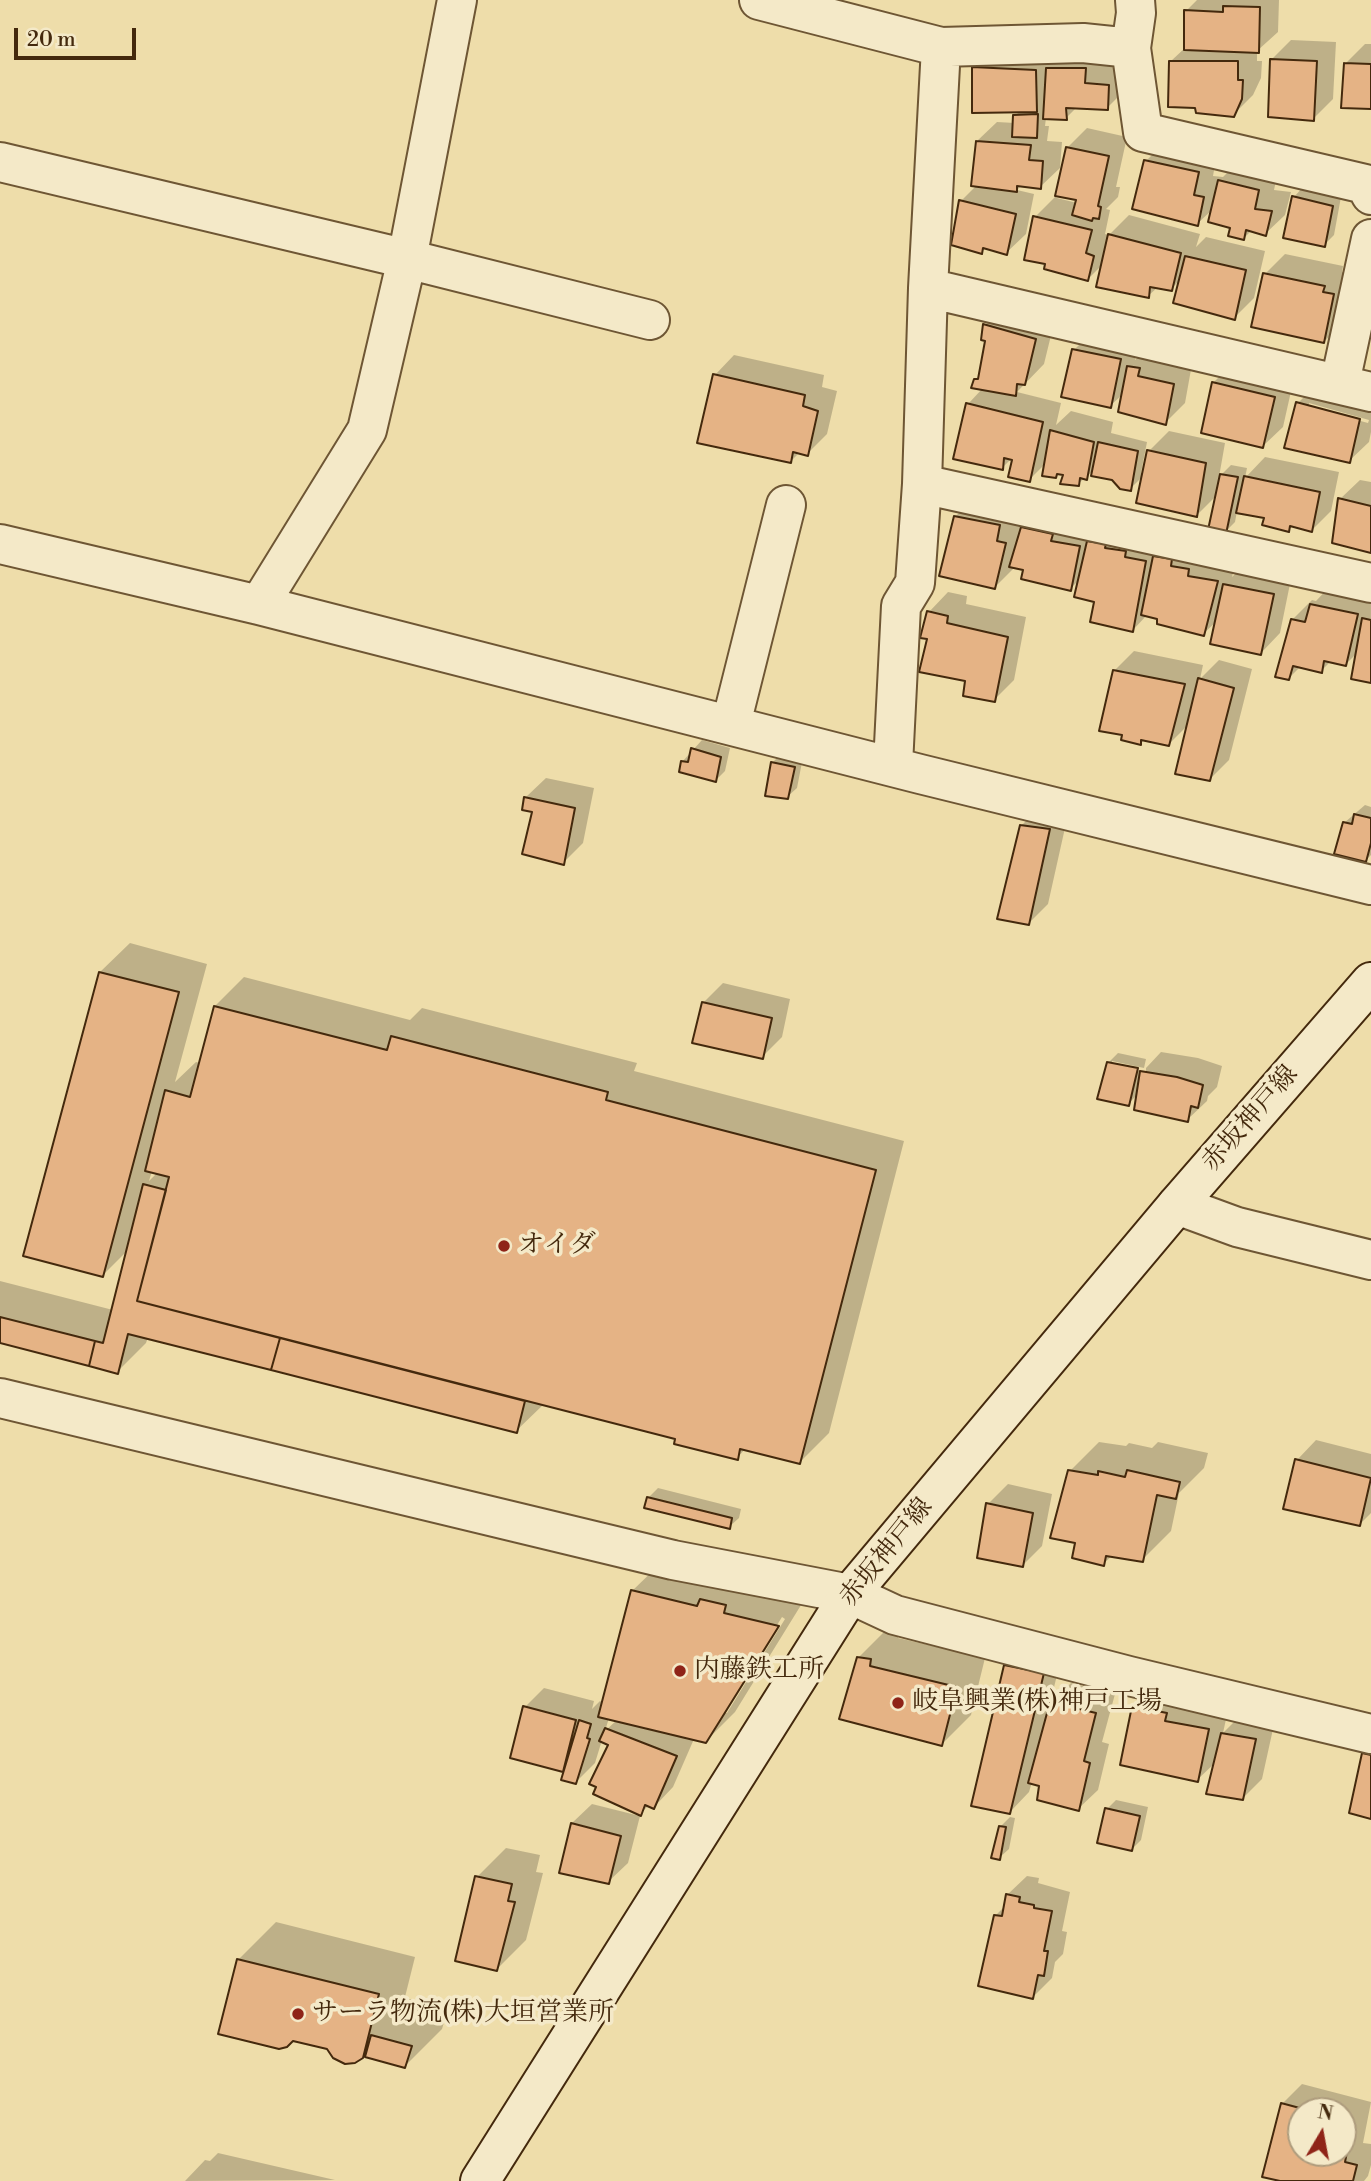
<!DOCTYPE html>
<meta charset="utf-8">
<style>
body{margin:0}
#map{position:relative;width:1371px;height:2181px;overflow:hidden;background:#eda;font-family:"Libre Bodoni",serif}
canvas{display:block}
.north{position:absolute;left:1287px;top:2097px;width:70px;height:70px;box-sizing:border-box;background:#f4e9c8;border:2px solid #ae9c7d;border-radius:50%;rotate:10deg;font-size:19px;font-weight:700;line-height:28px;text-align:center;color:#44290d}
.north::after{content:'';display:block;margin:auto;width:24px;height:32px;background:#8f2418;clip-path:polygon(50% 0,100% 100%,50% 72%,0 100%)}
.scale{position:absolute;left:14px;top:28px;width:122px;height:32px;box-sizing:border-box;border:4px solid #44290d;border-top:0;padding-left:9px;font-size:21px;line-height:24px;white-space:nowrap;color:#44290d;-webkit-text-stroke:5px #f4e9c8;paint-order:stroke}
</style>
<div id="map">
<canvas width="1371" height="2181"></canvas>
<div class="north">N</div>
<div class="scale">20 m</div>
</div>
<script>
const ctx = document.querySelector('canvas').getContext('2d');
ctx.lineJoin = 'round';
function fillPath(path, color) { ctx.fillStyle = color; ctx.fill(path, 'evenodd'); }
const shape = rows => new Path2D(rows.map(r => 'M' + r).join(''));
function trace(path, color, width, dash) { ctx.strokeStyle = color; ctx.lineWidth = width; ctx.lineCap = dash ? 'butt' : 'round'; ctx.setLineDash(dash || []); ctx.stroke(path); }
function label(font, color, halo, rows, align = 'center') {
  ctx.font = font + ' "Libre Bodoni","Noto Serif JP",serif'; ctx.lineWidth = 7; ctx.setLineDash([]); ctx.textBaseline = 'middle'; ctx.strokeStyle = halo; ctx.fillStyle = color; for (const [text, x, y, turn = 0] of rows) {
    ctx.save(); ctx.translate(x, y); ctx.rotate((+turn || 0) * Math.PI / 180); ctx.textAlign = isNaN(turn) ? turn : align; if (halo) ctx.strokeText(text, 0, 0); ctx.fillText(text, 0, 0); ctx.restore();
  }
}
const shadow = shape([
 [1197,0,1279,0,1278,32,1257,51,1257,61,1262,61,1261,78,1253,95,1233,115,1171,61,1186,47,1186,11],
 [1291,40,1336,42,1333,99,1313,119,1271,60],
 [1365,44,1371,44,1371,107,1346,63],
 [993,48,1067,49,1128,66,1127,88,1107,108,1077,107,1066,118,1046,118,1045,126,1049,126,1047,141,1062,142,1060,168,1040,187,1022,185,1017,190,1034,194,1026,234,1006,253,986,247,981,252,961,201,977,185,977,141,997,122,1015,123,1015,116,1021,110,974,68],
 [1087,128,1127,137,1116,187,1120,187,1118,197,1106,209,1110,210,1105,234,1109,235,1129,215,1200,234,1196,247,1206,237,1265,251,1254,298,1234,318,1180,280,1171,289,1158,287,1148,296,1103,264,1088,279,1035,217,1055,197,1057,198,1067,148],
 [1058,195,1078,199,1077,203,1057,198],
 [1166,141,1217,153,1213,176,1223,177,1239,161,1278,171,1274,190,1291,192,1285,215,1265,234,1252,230,1244,238,1213,209,1197,224,1146,161],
 [1303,187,1341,197,1334,235,1324,245,1294,197],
 [1285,254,1343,266,1342,272,1353,275,1343,322,1324,342,1265,274],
 [1005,305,1055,319,1044,364,1017,392,1061,403,1056,425,1071,411,1113,422,1111,433,1147,442,1141,473,1144,474,1149,451,1169,431,1225,443,1219,477,1231,465,1247,468,1245,478,1265,457,1339,472,1331,511,1312,530,1293,525,1288,530,1266,516,1237,511,1235,522,1225,532,1217,495,1196,516,1144,475,1130,489,1094,470,1078,484,1059,472,1055,476,1045,464,1029,480,1015,455,1002,468,968,404,983,388,976,380,981,375,987,339,985,325],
 [1094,330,1139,340,1135,360,1149,347,1192,364,1185,403,1165,423,1124,393,1110,406,1074,350],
 [734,355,824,375,822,387,837,391,827,434,807,454,800,452,791,461,715,375],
 [1233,363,1294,378,1283,427,1263,446,1213,383],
 [1318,383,1371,398,1371,432,1369,442,1349,461,1298,403],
 [1309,403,1369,420,1368,423,1309,407],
 [1360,480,1371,482,1371,551,1340,499],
 [975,497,1236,562,1232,577,1244,565,1292,574,1280,633,1261,653,1217,621,1203,634,1147,615,1132,631,1096,600,1080,579,1070,589,1025,568,1015,567,995,587,955,517],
 [1331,585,1371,593,1371,681,1357,653,1346,664,1331,661,1321,671,1301,666,1289,678,1292,620,1312,600,1316,601],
 [948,592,967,596,966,604,1026,617,1014,680,994,700,967,680,929,612],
 [1134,651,1203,665,1200,679,1219,660,1252,669,1229,760,1209,780,1189,724,1169,744,1144,739,1140,743,1115,670],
 [702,740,730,748,725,771,716,780,682,762],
 [782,753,803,757,797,788,787,797,772,763],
 [546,778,594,788,583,843,563,863,535,810,524,808,526,797],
 [1365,805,1371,807,1371,855,1366,860,1344,823],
 [1041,806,1069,810,1048,904,1029,923,1021,826],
 [130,943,207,964,175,1082,196,1062,201,1063,215,1006,244,977,410,1020,422,1008,637,1063,634,1071,904,1141,829,1433,800,1462,746,1448,737,1458,678,1438,544,1404,516,1431,148,1337,146,1343,117,1372,0,1342,0,1281,113,1310,128,1250,103,1275,100,972],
 [152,1171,158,1172,149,1181],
 [723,983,790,999,782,1037,762,1057,703,1003],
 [1161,1052,1198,1058,1222,1066,1217,1087,1208,1096,1207,1101,1187,1120,1138,1094,1128,1104,1108,1063,1118,1053,1146,1059,1144,1068,1112,1061,1112,1065,1146,1072,1146,1068],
 [1316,1440,1371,1454,1371,1513,1360,1524,1297,1460],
 [1099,1442,1126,1446,1129,1443,1152,1448,1158,1442,1208,1453,1204,1468,1179,1493,1171,1531,1142,1560,1113,1555,1103,1564,1077,1542,1070,1471],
 [1008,1484,1052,1494,1042,1546,1023,1565,988,1504],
 [658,1488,741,1509,739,1518,729,1527,648,1498],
 [662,1562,806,1597,735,1712,706,1741,694,1739,673,1787,654,1807,649,1805,640,1814,610,1744,602,1740,595,1763,576,1782,565,1771,512,1756,525,1707,544,1688,594,1701,592,1709,600,1701,604,1703,632,1591],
 [782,1617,785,1619,727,1713,723,1713],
 [609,1718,617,1720,605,1731],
 [888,1628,899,1630,898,1638,985,1658,971,1715,942,1744,858,1658],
 [1026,1647,1062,1654,1050,1704,1071,1683,1115,1694,1102,1742,1109,1744,1098,1790,1078,1809,1041,1784,1032,1782,1029,1792,1010,1812,1006,1666],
 [1154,1687,1228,1710,1223,1733,1242,1714,1275,1720,1262,1779,1243,1798,1216,1762,1197,1780,1134,1707],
 [1116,1800,1148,1807,1141,1840,1131,1850,1107,1809],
 [592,1804,640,1816,628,1863,608,1882,572,1823],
 [1010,1817,1015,1818,1009,1849,999,1858,1000,1827],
 [506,1848,540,1855,536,1872,543,1873,526,1940,497,1969,477,1877],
 [1027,1876,1039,1878,1038,1883,1070,1892,1062,1931,1067,1932,1063,1954,1055,1962,1052,1978,1032,1998,995,1916,1005,1906,1007,1895],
 [276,1922,415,1957,403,2005,410,1999,448,2009,442,2029,405,2066,368,2050,362,2056,328,2047,238,1960],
 [1302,2084,1371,2102,1363,2143,1371,2144,1371,2165,1368,2176,1364,2181,1287,2181,1282,2104],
 [1301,2111,1343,2111,1343,2153,1301,2153],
 [218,2153,335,2180,185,2181,205,2160,210,2161]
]);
const building = shape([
 [1223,6,1260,7,1259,53,1184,50,1184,10,1223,12,1223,6],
 [1270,59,1317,61,1314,121,1268,117,1270,59],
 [1169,61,1238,61,1238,80,1243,80,1242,99,1234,117,1196,113,1195,108,1168,107,1169,61],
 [1344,63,1371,64,1371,109,1341,108,1344,63],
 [972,67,1036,70,1037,112,972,113,972,67],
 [1046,68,1086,68,1085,83,1109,85,1108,110,1066,108,1067,120,1043,119,1046,68],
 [1038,114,1037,138,1012,137,1013,115,1038,114],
 [976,141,1031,145,1029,160,1043,161,1041,189,1017,186,1017,192,971,186,976,141],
 [1066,147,1109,156,1098,206,1101,207,1099,219,1093,218,1092,221,1072,215,1076,200,1055,196,1066,147],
 [1144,160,1199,172,1194,195,1204,197,1198,226,1132,209,1144,160],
 [1218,180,1259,190,1255,209,1272,211,1266,236,1246,230,1244,240,1228,236,1230,228,1208,222,1218,180],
 [1292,196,1333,206,1325,247,1283,238,1292,196],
 [959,200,1016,214,1007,255,983,248,982,254,951,245,959,200],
 [1033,216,1092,230,1086,253,1094,256,1088,281,1044,269,1045,264,1024,260,1033,216],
 [1108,234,1181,253,1172,291,1150,287,1149,298,1096,287,1108,234],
 [1185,256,1246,270,1235,320,1173,303,1185,256],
 [1263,273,1325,286,1323,292,1334,294,1324,343,1251,327,1263,273],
 [983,324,1036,339,1025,385,1017,384,1016,396,971,388,974,379,978,379,985,341,981,340,983,324],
 [1072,349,1121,359,1111,408,1061,397,1072,349],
 [1127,366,1140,368,1138,376,1174,384,1166,425,1118,412,1127,366],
 [713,374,805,395,803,406,818,411,808,456,793,452,791,463,697,443,713,374],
 [1212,382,1275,397,1263,448,1201,433,1212,382],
 [1296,402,1360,419,1350,463,1284,448,1296,402],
 [966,403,1043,422,1030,482,1008,477,1012,460,1004,458,1003,470,953,459,966,403],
 [1050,430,1094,442,1087,480,1080,478,1079,486,1060,484,1063,475,1057,474,1056,478,1042,476,1050,430],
 [1098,442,1138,451,1131,491,1120,489,1112,480,1091,476,1098,442],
 [1147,450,1206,463,1197,517,1136,503,1147,450],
 [1220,474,1238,477,1226,534,1208,530,1220,474],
 [1244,476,1320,492,1312,532,1290,526,1289,532,1262,525,1264,518,1236,513,1244,476],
 [1338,498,1371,506,1371,553,1332,543,1338,498],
 [954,516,1000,525,997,541,1006,543,995,589,939,576,954,516],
 [1021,527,1053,534,1051,541,1080,546,1071,591,1021,579,1023,570,1009,567,1021,527],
 [1087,541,1106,544,1105,548,1126,551,1125,557,1146,561,1133,632,1090,622,1094,602,1074,597,1087,541],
 [1153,556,1172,559,1171,566,1189,569,1188,576,1218,581,1204,636,1157,624,1157,619,1141,615,1153,556],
 [1223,584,1274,594,1261,655,1210,644,1223,584],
 [1310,604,1358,614,1346,666,1324,661,1322,673,1293,666,1289,680,1275,677,1291,619,1305,622,1310,604],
 [927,611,948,616,947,623,1008,637,995,702,963,696,965,681,919,672,927,639,920,638,927,611],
 [1362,618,1371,620,1371,683,1351,679,1362,618],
 [1113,670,1185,684,1169,746,1141,740,1141,745,1121,740,1122,735,1099,731,1113,670],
 [1198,678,1234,688,1210,781,1175,774,1198,678],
 [691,748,721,757,716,782,679,772,681,761,688,762,691,748],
 [771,762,795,767,788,799,765,796,771,762],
 [524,797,575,808,564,865,522,854,532,812,522,810,524,797],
 [1354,814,1371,818,1371,843,1366,862,1334,854,1343,822,1352,824,1354,814],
 [1020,825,1050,829,1029,925,997,919,1020,825],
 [99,972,179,992,103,1277,23,1256,99,972],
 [702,1002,772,1018,763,1059,692,1043,702,1002],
 [214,1006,387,1050,391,1036,608,1092,606,1100,876,1170,800,1464,740,1449,738,1460,674,1444,675,1439,137,1301,169,1177,145,1171,165,1090,190,1097,214,1006],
 [1107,1062,1138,1068,1129,1106,1097,1099,1107,1062],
 [1140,1071,1177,1077,1203,1085,1198,1108,1191,1106,1188,1122,1134,1110,1140,1071],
 [143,1184,166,1190,137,1301,280,1338,271,1370,128,1334,118,1374,89,1366,95,1341,103,1343,143,1184],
 [0,1317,95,1341,89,1366,0,1343,0,1317],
 [280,1338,525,1401,517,1433,271,1370,280,1338],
 [1295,1459,1371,1478,1360,1526,1283,1509,1295,1459],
 [1068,1470,1098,1475,1098,1471,1125,1477,1127,1470,1180,1482,1176,1499,1157,1495,1143,1562,1106,1556,1104,1566,1072,1558,1075,1543,1050,1538,1068,1470],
 [647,1497,732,1518,730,1529,644,1508,647,1497],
 [986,1503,1033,1513,1023,1567,977,1558,986,1503],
 [631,1590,697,1606,700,1599,726,1605,724,1613,779,1626,706,1743,598,1717,631,1590],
 [857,1657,871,1659,870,1666,957,1687,942,1746,839,1719,857,1657],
 [1004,1665,1044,1673,1010,1814,971,1806,1004,1665],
 [1050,1702,1096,1713,1084,1761,1090,1763,1079,1811,1037,1800,1039,1786,1028,1783,1050,1702],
 [523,1706,576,1720,563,1772,510,1758,523,1706],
 [1132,1706,1167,1713,1165,1721,1209,1729,1198,1782,1120,1765,1132,1706],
 [579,1720,591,1724,587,1738,590,1739,576,1784,561,1780,579,1720],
 [605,1728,677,1756,654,1809,645,1805,641,1816,593,1794,596,1787,589,1784,608,1745,599,1741,605,1728],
 [1221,1733,1256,1739,1243,1800,1206,1794,1221,1733],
 [1362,1753,1371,1755,1371,1819,1349,1813,1362,1753],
 [1105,1808,1140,1816,1132,1851,1097,1843,1105,1808],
 [571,1823,621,1836,609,1884,559,1873,571,1823],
 [999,1826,1006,1827,1000,1860,991,1858,999,1826],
 [475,1876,512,1884,508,1901,515,1902,497,1971,455,1961,475,1876],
 [1006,1894,1020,1897,1019,1902,1034,1905,1034,1908,1052,1911,1044,1951,1048,1951,1044,1976,1038,1975,1033,1999,978,1986,994,1915,1002,1916,1006,1894],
 [237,1959,379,1994,363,2058,355,2063,345,2064,333,2058,327,2049,293,2041,287,2047,279,2049,218,2034,237,1959],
 [371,2035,412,2046,405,2068,365,2057,371,2035],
 [1281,2103,1311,2111,1301,2111,1301,2153,1343,2153,1343,2119,1353,2122,1345,2162,1357,2165,1353,2181,1280,2181,1262,2177,1281,2103]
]);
const minor = shape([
 [759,0,941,47,1083,43,1131,48,1136,13,1135,0],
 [1131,48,1143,132,1365,184,1371,195],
 [0,162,407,259,650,320],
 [928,288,1371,392],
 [1340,383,1371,239],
 [922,484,1371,583],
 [0,544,259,605,920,774,1371,885],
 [259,605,367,430,407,259,457,0],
 [731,724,786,505],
 [893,765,901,606,915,583,922,484,928,288,941,47],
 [1177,1205,1237,1227,1371,1260],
 [0,1398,673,1560,850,1594,895,1615,1129,1676,1371,1734]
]);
const secondary = shape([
 [480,2181,850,1594,1177,1205,1371,982]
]);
const markers = [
 [504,1246,7,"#8f2418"],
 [680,1671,7,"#8f2418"],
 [898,1703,7,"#8f2418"],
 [298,2014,7,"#8f2418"]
];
const streetNames = [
 ["赤坂神戸線",1251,1119,-49],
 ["赤坂神戸線",887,1553,-51]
];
const poiNames = [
 ["オイダ",518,1246],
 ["内藤鉄工所",694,1671],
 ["岐阜興業(株)神戸工場",912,1703],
 ["サーラ物流(株)大垣営業所",312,2014]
];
fillPath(shadow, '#0003');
fillPath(building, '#e5b385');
trace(building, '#44290d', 2);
trace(minor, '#6e5634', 42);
trace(secondary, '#44290d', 42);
trace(minor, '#f4e9c8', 38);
trace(secondary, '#f4e9c8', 38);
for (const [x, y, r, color] of markers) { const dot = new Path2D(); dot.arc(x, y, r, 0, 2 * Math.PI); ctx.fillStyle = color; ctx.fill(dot); trace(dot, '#f4e9c8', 2.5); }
label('26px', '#44290d', '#f4e9c8', streetNames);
label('26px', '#44290d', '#f4e9c8', poiNames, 'left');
</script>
